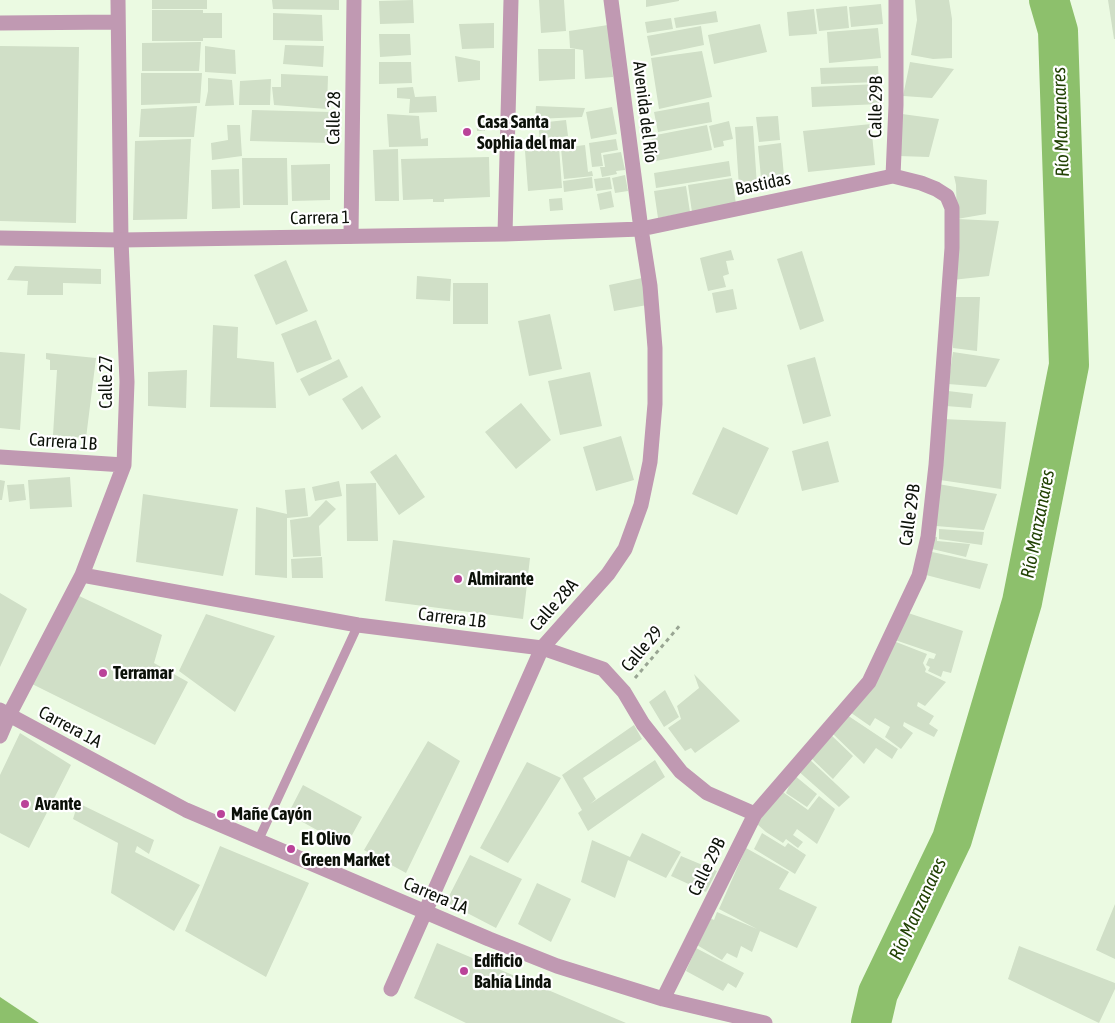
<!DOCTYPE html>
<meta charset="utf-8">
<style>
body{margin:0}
canvas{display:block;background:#ebfae2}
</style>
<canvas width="1115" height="1023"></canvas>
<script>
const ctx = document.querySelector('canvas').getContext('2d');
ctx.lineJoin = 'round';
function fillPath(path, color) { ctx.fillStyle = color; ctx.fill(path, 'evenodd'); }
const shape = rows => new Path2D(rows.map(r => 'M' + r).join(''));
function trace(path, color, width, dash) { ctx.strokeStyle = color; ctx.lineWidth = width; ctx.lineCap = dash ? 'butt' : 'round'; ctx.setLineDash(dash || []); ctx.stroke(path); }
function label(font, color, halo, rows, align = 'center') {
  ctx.font = font + ' "Asap Condensed",sans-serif'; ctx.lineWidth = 4.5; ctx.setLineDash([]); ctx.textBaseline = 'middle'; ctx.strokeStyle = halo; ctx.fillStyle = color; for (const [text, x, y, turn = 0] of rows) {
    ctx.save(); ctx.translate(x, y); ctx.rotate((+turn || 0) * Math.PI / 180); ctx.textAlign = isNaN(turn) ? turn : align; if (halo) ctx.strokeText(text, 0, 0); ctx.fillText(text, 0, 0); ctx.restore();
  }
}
const water = shape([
 [0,997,39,1023,0,1023]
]);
const river = shape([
 [871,1023,878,993,952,839,1022,602,1069,365,1058,31,1049,0]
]);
const building = shape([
 [152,0,207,0,207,9,152,9],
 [272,0,339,0,339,10,273,9],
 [413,0,414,23,380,24,379,1],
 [539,0,564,0,566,31,541,33],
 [646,0,679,0,679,1,646,7],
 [915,0,949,0,952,19,952,58,933,59,911,55,917,20],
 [1108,0,1115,0,1115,39,1114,39],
 [881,4,883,24,851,27,849,7],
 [847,6,849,28,819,31,816,9],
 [814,9,817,34,789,36,787,12],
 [152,10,203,10,203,13,222,13,222,38,203,38,203,41,152,41],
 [716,11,718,22,676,28,674,18],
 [273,13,322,15,323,41,273,40],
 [671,18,673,29,647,33,645,22],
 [494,23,494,48,462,49,459,24],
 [760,24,767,52,714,64,708,35],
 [608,25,613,77,585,79,583,50,570,48,569,31],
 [701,26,704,45,651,56,647,36],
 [878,28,881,58,829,63,827,32],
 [379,34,410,34,411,55,380,57],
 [201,42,199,71,142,71,142,43],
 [285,45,324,46,323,67,283,64],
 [0,46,79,47,76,223,0,221],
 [205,46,235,50,236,74,205,72],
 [538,49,575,49,575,79,539,81],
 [702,51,712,97,659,109,651,58],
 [455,56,480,61,480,80,458,82],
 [379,62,411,62,412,83,379,84],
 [910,62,954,69,932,98,903,96],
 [878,66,879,82,821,84,820,68],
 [141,73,202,73,200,103,141,105],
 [281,74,328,76,327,109,274,105,272,87,281,87],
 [208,78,232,80,234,105,205,106,208,91],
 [271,79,270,105,239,105,240,81],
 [879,84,880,104,812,107,811,87],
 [413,87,415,97,436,96,437,112,409,113,410,99,397,98,397,88],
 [709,102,712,122,658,132,654,112],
 [197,106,194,137,139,137,141,109],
 [536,106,585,108,582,117,535,119],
 [612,107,617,134,591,139,586,112],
 [252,110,331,112,330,143,250,141],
 [387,114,419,116,421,139,428,138,428,146,389,147],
 [902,114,939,119,929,157,898,156],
 [476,116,485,118,485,131,477,131],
 [778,116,780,140,759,142,756,117],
 [566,120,568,136,540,140,538,123],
 [729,121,733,139,723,141,724,146,714,148,709,126],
 [871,124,875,165,808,172,803,131],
 [227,125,240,125,242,156,212,160,211,143,228,140],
 [707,125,712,150,656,161,651,136],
 [753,126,757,186,739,187,735,127],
 [191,139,187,219,133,220,135,141],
 [616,139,618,150,601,153,603,166,592,167,589,143],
 [552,140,553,147,559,147,562,188,528,191,525,151,532,150,531,142],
 [781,143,784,176,761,178,758,146],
 [585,145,588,172,592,171,593,176,564,179,561,148],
 [398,149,399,201,375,201,373,150],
 [621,152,625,170,616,171,617,174,602,177,600,167,605,167,603,155],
 [489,157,490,197,444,199,444,202,433,202,433,199,403,200,401,159],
 [242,158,287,158,288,205,243,205],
 [729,161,731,176,656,188,654,173],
 [330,164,330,200,292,201,291,165],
 [239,169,240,208,212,209,211,170],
 [625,175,628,191,615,193,612,178],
 [954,176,987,180,986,214,957,219,999,221,989,276,952,280,957,219,956,185],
 [592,177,593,188,564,192,563,181],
 [610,177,612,189,596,191,594,179],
 [732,178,736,204,692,212,688,185],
 [686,186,690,212,658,218,654,191],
 [611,191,614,207,600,210,597,194],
 [562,198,563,210,550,211,549,199],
 [731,250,734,260,726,261,729,274,723,276,726,287,708,291,700,258],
 [802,251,824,321,800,330,777,259],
 [286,260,308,311,276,325,254,275],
 [15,266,101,269,101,284,63,283,63,295,27,295,28,281,7,280],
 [417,276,451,279,450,301,416,299],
 [642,278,647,305,614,311,609,285],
 [453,283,488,283,488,324,453,324],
 [733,289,737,309,716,313,712,293],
 [950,297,980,297,977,351,953,348],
 [550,314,562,369,529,376,518,321],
 [316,320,332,359,297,373,281,334],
 [213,325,238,327,237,358,274,362,276,408,210,407],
 [0,352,25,354,20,430,0,428],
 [953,352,1000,359,986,387,948,384],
 [46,353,96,358,86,438,53,435,57,370,50,370,50,360,46,359],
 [815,357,831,416,803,424,787,365],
 [339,359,348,377,309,396,300,379],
 [187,370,186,408,148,406,148,372],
 [590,372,602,426,560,435,548,381],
 [362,386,381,417,362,430,342,399],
 [948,391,973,394,971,408,946,406],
 [521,403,551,440,516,469,485,432],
 [943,419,1006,422,1001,489,940,480],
 [723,427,769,448,737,515,692,494],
 [621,436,634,480,596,491,583,447],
 [828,441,839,482,802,491,792,451],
 [396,454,425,497,399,515,370,472],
 [70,477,72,507,30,509,28,480],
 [0,480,5,481,2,500,0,500],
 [339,481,342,496,315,501,312,487],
 [376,483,378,541,347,541,346,484],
 [24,484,26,500,9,502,7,485],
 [938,484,997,494,984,530,936,526],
 [305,488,308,516,287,518,287,578,255,575,256,507,287,514,285,490],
 [143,494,238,509,223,576,136,562],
 [326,500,336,509,319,526,321,556,293,557,290,520,310,517],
 [939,529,984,532,982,545,939,539],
 [934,537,937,537,937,541,970,544,966,557,932,549],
 [393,540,530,558,523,619,385,601],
 [932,552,988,564,980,589,926,575],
 [322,557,323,578,292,578,291,559],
 [0,593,27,609,0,667],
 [77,595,162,635,154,663,188,682,155,745,30,683],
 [905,612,963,631,951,673,943,671,941,677,928,671,930,667,926,665,929,658,934,659,936,654,895,640],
 [206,614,275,636,235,712,179,671],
 [891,640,927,654,923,663,926,669,925,672,946,682,925,706,918,702,917,706,934,716,929,724,938,730,934,737,904,722,903,726,913,733,901,749,885,737,890,727,875,718,870,726,847,710],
 [694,674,740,721,695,753,691,748,685,751,668,728,681,719,677,706,699,688],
 [665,690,679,717,664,727,649,702],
 [847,715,898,749,892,759,876,748,864,764,832,733],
 [634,725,642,739,583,778,596,799,590,804,655,760,665,777,588,831,578,813,582,810,562,775],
 [20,733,71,765,29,848,0,833,0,775],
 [829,733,853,756,833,779,810,757],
 [428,741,460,761,406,873,364,850],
 [808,758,850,797,839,807,797,770],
 [527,762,561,778,508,863,480,848],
 [794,775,817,794,807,807,786,793],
 [303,785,362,817,346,846,288,814],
 [780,790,808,810,819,796,835,809,817,844,797,829,793,835,803,842,798,848,786,839,783,843,766,832,757,824],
 [78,803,154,840,149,854,137,846,135,852,200,885,174,931,111,893,118,843,73,819],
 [642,833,681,852,666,878,628,860,615,898,581,882,592,840,630,857],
 [762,833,785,847,788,843,806,855,795,874,754,849],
 [220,846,309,883,266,977,185,931],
 [746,848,789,872,779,889,817,907,797,948,760,931,752,952,741,946,737,958,727,953,722,960,697,945,710,918,714,920,717,912,757,929,719,909],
 [470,855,522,879,496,928,446,902],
 [681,856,717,871,706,892,671,876],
 [537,883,571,899,551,942,518,924],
 [1115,904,1115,959,1096,950],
 [437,943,626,1023,466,1023,414,998],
 [1019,946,1115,983,1115,989,1099,1023,1008,979],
 [696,948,744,973,736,988,728,983,723,991,686,971]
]);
const path = shape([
 [635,678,681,624]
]);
const service = shape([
 [258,841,358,625]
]);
const minor = shape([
 [0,23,118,22],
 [893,176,896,105,896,0],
 [351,236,354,0],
 [0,457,124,465],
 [82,575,358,625,542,648,603,669,624,692,643,724,681,772,707,793,755,814],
 [0,710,186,810,489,939,557,966,663,999,765,1023],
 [0,736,9,715,82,575,124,465,127,382,121,240,118,0],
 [391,989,542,648,608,574,625,549,641,505,650,462,655,404,655,348,650,286,641,229,893,176,921,183,936,189,947,196,952,208,952,248,936,465,928,537,919,576,869,682,755,814,663,999]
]);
const tertiary = shape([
 [505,234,511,0],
 [0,238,121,240,505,234,641,229,611,0]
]);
const markers = [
 [467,132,5,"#ba4399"],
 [458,579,5,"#ba4399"],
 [103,673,5,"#ba4399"],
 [25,804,5,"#ba4399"],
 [221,814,5,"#ba4399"],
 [291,849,5,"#ba4399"],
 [464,971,5,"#ba4399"]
];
const streetNames = [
 ["Calle 29B",876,107,-89],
 ["Avenida del Río",645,112,83],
 ["Calle 28",334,118,-89],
 ["Bastidas",763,184,-12],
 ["Carrera 1",320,218,-1],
 ["Calle 27",106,382,-90],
 ["Carrera 1B",63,442,4],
 ["Calle 29B",910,515,-82],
 ["Calle 28A",554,605,-49],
 ["Carrera 1B",452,618,7],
 ["Calle 29",642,649,-50],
 ["Carrera 1A",70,727,28],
 ["Calle 29B",707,867,-64],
 ["Carrera 1A",436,896,23]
];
const poiNames = [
 ["Casa Santa",477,122],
 ["Sophia del mar",477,143],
 ["Almirante",468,579],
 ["Terramar",113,673],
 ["Avante",35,804],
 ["Mañe Cayón",231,814],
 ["El Olivo",301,839],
 ["Green Market",301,860],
 ["Edificio",474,961],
 ["Bahía Linda",474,982]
];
const waterNames = [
 ["Río Manzanares",1061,122,-92],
 ["Río Manzanares",1038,524,-79],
 ["Río Manzanares",918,909,-65]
];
fillPath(water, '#8dc06c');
trace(river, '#8dc06c', 40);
fillPath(building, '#d0dfc7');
trace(path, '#99a593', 3, [4, 4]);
trace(service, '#c099b2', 9);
trace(minor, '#c099b2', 15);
trace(tertiary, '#c099b2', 15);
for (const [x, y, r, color] of markers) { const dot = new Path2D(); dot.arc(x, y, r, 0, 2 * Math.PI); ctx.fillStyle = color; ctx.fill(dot); trace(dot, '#fff', 2); }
label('18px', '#0c1109', '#fff', streetNames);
label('bold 18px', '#0c1109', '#fff', poiNames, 'left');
label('italic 19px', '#224204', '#fff', waterNames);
</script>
